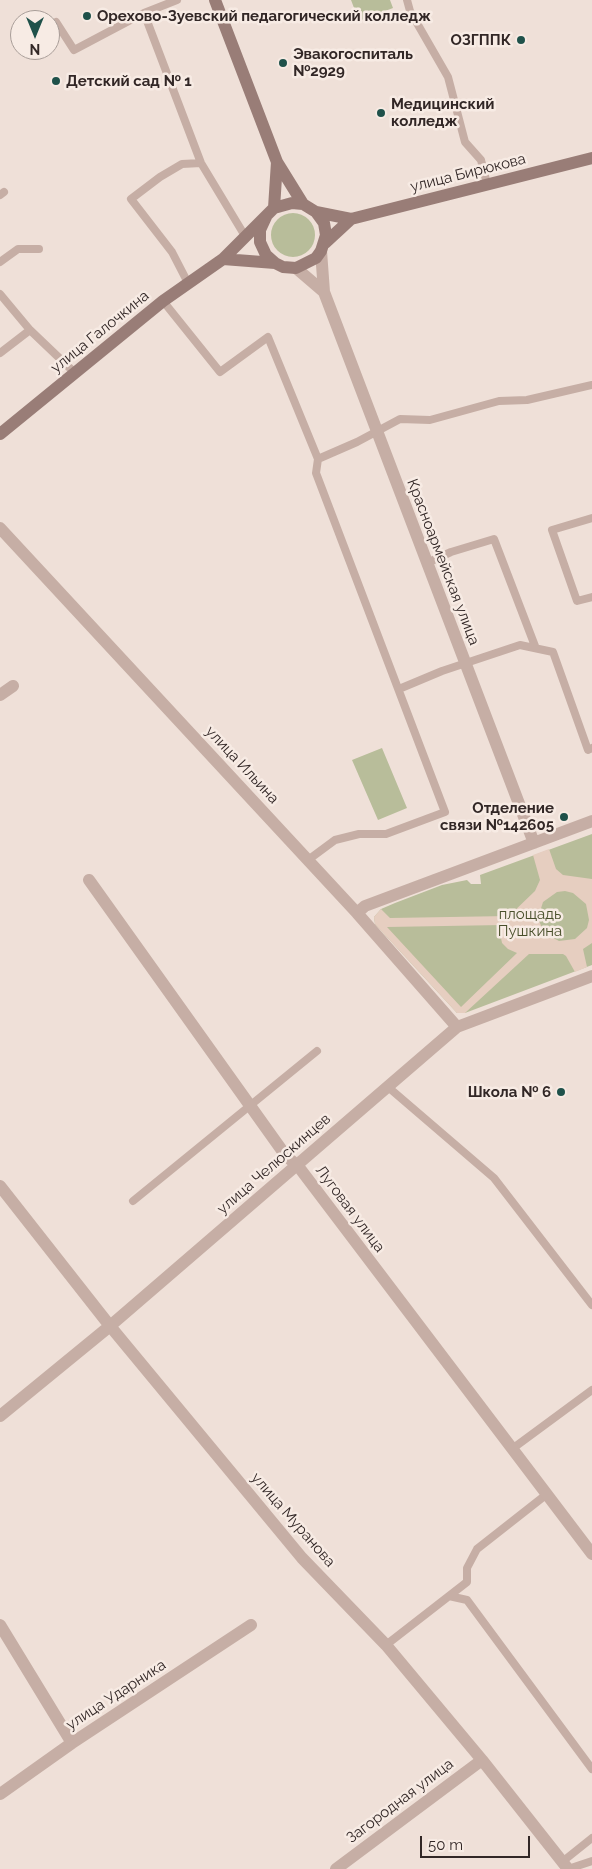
<!DOCTYPE html>
<meta charset="utf-8">
<style>
body{margin:0}
#map{position:relative;width:592px;height:1869px;overflow:hidden;background:#efe0d8;font-family:Raleway,sans-serif}
canvas{display:block}
.north{position:absolute;left:10px;top:10px;width:50px;height:50px;box-sizing:border-box;background:#f7ebe4;border:1px solid #a89d98;border-radius:50%;rotate:180deg;font-size:14px;font-weight:700;line-height:20px;text-align:center;color:#322726}
.north::after{content:'';display:block;margin:auto;width:18px;height:22px;background:#1f514a;clip-path:polygon(50% 0,100% 100%,50% 72%,0 100%)}
.scale{position:absolute;left:420px;top:1836px;width:110px;height:22px;box-sizing:border-box;border:2px solid #322726;border-top:0;padding-left:6px;font-size:15px;line-height:18px;white-space:nowrap;color:#322726;-webkit-text-stroke:4px #f7ebe4;paint-order:stroke}
</style>
<div id="map">
<canvas width="592" height="1869"></canvas>
<div class="north">N</div>
<div class="scale">50 m</div>
</div>
<script>
const ctx = document.querySelector('canvas').getContext('2d');
ctx.lineJoin = 'round';
function fillPath(path, color) { ctx.fillStyle = color; ctx.fill(path, 'evenodd'); }
const shape = rows => new Path2D(rows.map(r => 'M' + r).join(''));
function trace(path, color, width, dash) { ctx.strokeStyle = color; ctx.lineWidth = width; ctx.lineCap = dash ? 'butt' : 'round'; ctx.setLineDash(dash || []); ctx.stroke(path); }
function label(font, color, halo, rows, align = 'center') {
  ctx.font = font + ' Raleway,sans-serif'; ctx.lineWidth = 5; ctx.setLineDash([]); ctx.textBaseline = 'middle'; ctx.strokeStyle = halo; ctx.fillStyle = color; for (const [text, x, y, turn = 0] of rows) {
    ctx.save(); ctx.translate(x, y); ctx.rotate((+turn || 0) * Math.PI / 180); ctx.textAlign = isNaN(turn) ? turn : align; if (halo) ctx.strokeText(text, 0, 0); ctx.fillText(text, 0, 0); ctx.restore();
  }
}
const green = shape([
 [351,0,390,0,393,8,359,21],
 '271 235a22 22 0 1 1 44 0a22 22 0 1 1-44 0Z',
 [382,748,407,808,378,820,352,760],
 [592,834,592,965,465,1013,457,1013,375,924,374,917,381,909,395,903,442,885,467,880,471,884,481,884,480,875]
]);
const plaza = shape([
 [549,849,556,869,563,875,592,879,592,943,583,949,587,967,575,972,566,956,563,954,529,954,465,1013,457,1013,375,924,374,917,381,909,390,918,509,916,535,891,540,880,533,855],
 [565,891,573,893,586,904,589,920,587,928,575,939,559,941,544,933,538,918,543,902,557,892],
 [502,925,500,933,502,943,508,949,517,953,461,1007,387,927]
]);
const lane = shape([
 [177,0,144,13,201,163,245,236],
 [407,0,410,11,448,77,465,142,481,160,487,184],
 [56,22,74,50,144,13],
 [0,195,4,192],
 [0,262,18,249,39,249],
 [188,283,172,252,131,199,160,177,182,164,201,163],
 [0,294,30,330,75,373],
 [163,301,220,372,268,337,318,459],
 [0,353,30,330],
 [592,518,552,530,577,601,592,597],
 [427,563,451,552,494,539,535,646],
 [399,689,442,671,520,645,553,652,588,750,592,748],
 [308,860,335,840,359,834,386,834,445,812,316,473,318,459,357,442,400,419,430,420,499,401,527,400,592,385],
 [388,1087,494,1178,592,1305],
 [133,1201,317,1051],
 [512,1449,592,1390],
 [449,1596,467,1582,467,1568,477,1549,547,1494],
 [386,1645,449,1596,467,1600,592,1769],
 [562,1862,592,1838],
 [568,1869,592,1861]
]);
const street = shape([
 [321,251,324,292,534,843],
 [296,268,324,292],
 [0,528,357,913,457,1027],
 [0,695,13,686],
 [89,880,286,1156,298,1166,592,1554],
 [357,913,365,906,592,821],
 [0,1186,110,1326,302,1558,386,1645,482,1760,568,1869],
 [0,1416,110,1326,457,1027,592,976],
 [0,1625,72,1743],
 [0,1794,72,1743,251,1625],
 [336,1869,482,1760]
]);
const secondary = shape([
 [215,0,277,162,303,204],
 [274,208,277,162],
 [316,212,351,219,592,158],
 [325,243,351,219],
 [223,259,275,263],
 [0,434,163,301,223,259,274,208,292,203,303,204,316,212,324,223,326,235,321,251,316,258,296,268,283,267,275,263,266,255,260,242,260,230,266,217]
]);
const markers = [
 [87,16,5,"#1f514a"],
 [521,40,5,"#1f514a"],
 [283,63,5,"#1f514a"],
 [56,81,5,"#1f514a"],
 [381,113,5,"#1f514a"],
 [564,817,5,"#1f514a"],
 [561,1092,5,"#1f514a"]
];
const poiNames = [
 ["Орехово-Зуевский педагогический колледж",97,16],
 ["ОЗГППК",511,40,"right"],
 ["Эвакогоспиталь",293,54],
 ["№2929",293,71],
 ["Детский сад № 1",66,81],
 ["Медицинский",391,104],
 ["колледж",391,121],
 ["Отделение",554,808,"right"],
 ["связи №142605",554,825,"right"],
 ["Школа № 6",551,1092,"right"]
];
const streetNames = [
 ["улица Бирюкова",468,173,-14],
 ["улица Галочкина",100,332,-39],
 ["Красноармейская улица",443,562,69],
 ["улица Ильина",242,765,47],
 ["улица Челюскинцев",274,1164,-41],
 ["Луговая улица",350,1209,53],
 ["улица Муранова",293,1520,49],
 ["улица Ударника",116,1695,-33],
 ["Загородная улица",400,1801,-37]
];
const parkNames = [
 ["площадь",530,914],
 ["Пушкина",530,931]
];
fillPath(green, '#b8bd9a');
fillPath(plaza, '#e6cec0');
trace(lane, '#c6aea5', 8);
trace(street, '#c6aea5', 12);
trace(secondary, '#997d77', 12);
for (const [x, y, r, color] of markers) { const dot = new Path2D(); dot.arc(x, y, r, 0, 2 * Math.PI); ctx.fillStyle = color; ctx.fill(dot); trace(dot, '#f7ebe4', 2); }
label('bold 15px', '#322726', '#f7ebe4', poiNames, 'left');
label('15px', '#322726', '#f7ebe4', streetNames);
label('15px', '#494f2b', '#f7ebe4', parkNames);
</script>
